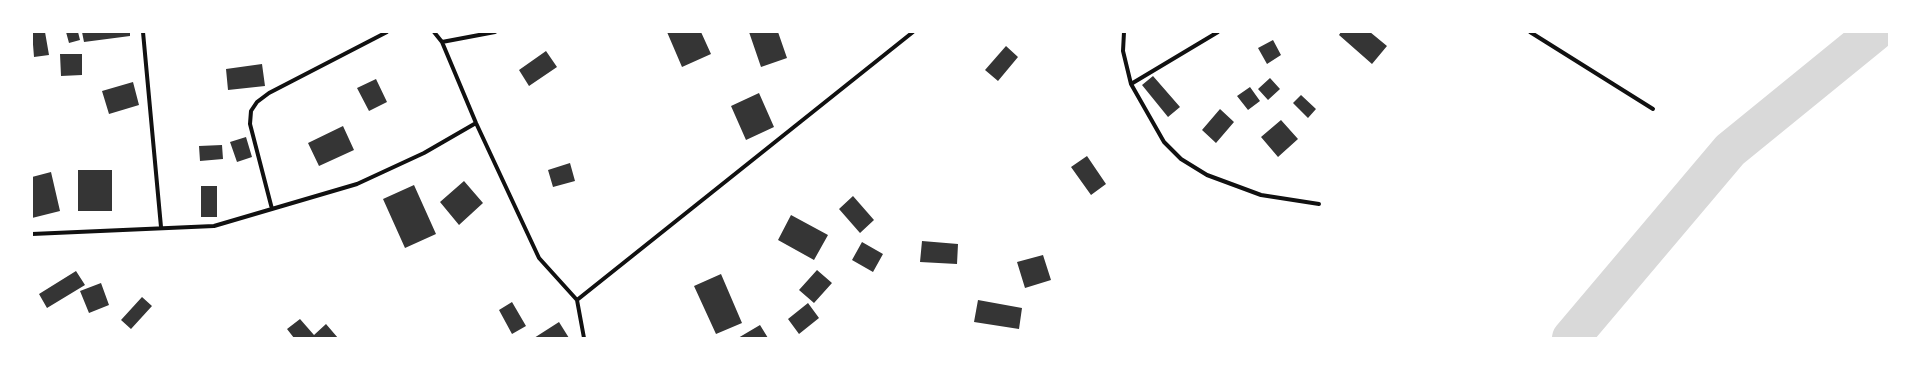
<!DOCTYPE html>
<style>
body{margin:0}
#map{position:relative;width:1921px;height:370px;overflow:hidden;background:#fff;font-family:"Golos Text",sans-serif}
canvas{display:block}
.frame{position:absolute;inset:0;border:33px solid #fff;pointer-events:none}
</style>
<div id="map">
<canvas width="1921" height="370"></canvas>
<div class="frame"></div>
</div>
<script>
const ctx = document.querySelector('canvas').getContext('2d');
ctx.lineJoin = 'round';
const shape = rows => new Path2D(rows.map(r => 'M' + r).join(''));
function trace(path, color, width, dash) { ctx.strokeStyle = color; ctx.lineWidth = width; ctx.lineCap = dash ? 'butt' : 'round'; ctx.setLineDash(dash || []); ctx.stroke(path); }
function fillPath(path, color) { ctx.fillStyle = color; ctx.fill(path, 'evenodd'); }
const river = shape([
 [1571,338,1730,150,1875,32]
]);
const building = shape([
 [32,32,45,32,49,55,34,57],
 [66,32,78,32,80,40,69,43],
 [82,32,130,32,130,36,84,42],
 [667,32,701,32,711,54,682,67],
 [749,32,778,32,787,58,761,67],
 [1341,32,1370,32,1387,46,1372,64,1339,35],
 [1273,40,1281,55,1267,64,1258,48],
 [1006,46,1018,57,998,81,985,70],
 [546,51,557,67,529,86,519,70],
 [60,54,82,54,82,75,61,76],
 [262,64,265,86,228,90,226,69],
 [1153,76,1180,107,1168,117,1142,85],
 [1270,78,1280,89,1268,100,1258,89],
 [376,79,387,102,369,111,357,88],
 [133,82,139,105,109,114,102,91],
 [1250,87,1260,101,1248,110,1237,96],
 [759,93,774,127,746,140,731,106],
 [1301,95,1316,109,1308,118,1293,103],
 [1220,109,1234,122,1216,143,1202,130],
 [1281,120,1298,139,1278,157,1261,137],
 [343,126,354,150,319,166,308,143],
 [246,137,252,157,237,162,230,142],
 [222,145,223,159,200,161,199,146],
 [1087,156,1106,184,1091,195,1071,167],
 [570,163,575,181,553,187,548,170],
 [78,170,112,170,112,211,78,211],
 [51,172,60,211,32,218,32,177],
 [464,181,483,203,459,225,440,202],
 [414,185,436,234,405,248,383,199],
 [201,186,217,186,217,217,201,217],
 [853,196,874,220,860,233,839,209],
 [791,215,828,235,814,260,778,240],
 [922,241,958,244,957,264,920,262],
 [862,242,883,254,873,272,852,260],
 [1043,255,1051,280,1025,288,1017,262],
 [817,270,832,283,814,303,799,290],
 [76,271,85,285,47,308,39,294],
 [721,274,742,323,716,334,694,286],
 [101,283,109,305,89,313,80,291],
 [142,297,152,306,131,329,121,320],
 [978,300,1022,308,1019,329,974,322],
 [512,302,526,326,512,334,499,310],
 [808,303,819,318,799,334,788,319],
 [300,319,314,335,326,324,338,338,294,338,287,329],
 [559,322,569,338,534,338],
 [760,325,768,338,738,338]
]);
const minor = shape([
 [143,32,161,227],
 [434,32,442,42,476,123,539,258,577,300,584,338],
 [1124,32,1123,51,1131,84,1164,142,1181,159,1207,175,1261,195,1319,204],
 [1530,32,1653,109],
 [442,42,495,32],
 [1131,84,1218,32],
 [272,209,250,124,251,111,257,102,269,93,387,32],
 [32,234,214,226,357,184,424,153,476,123],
 [577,300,913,32]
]);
trace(river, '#d9d9d9', 38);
fillPath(building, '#353535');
trace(minor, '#111', 4);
</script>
